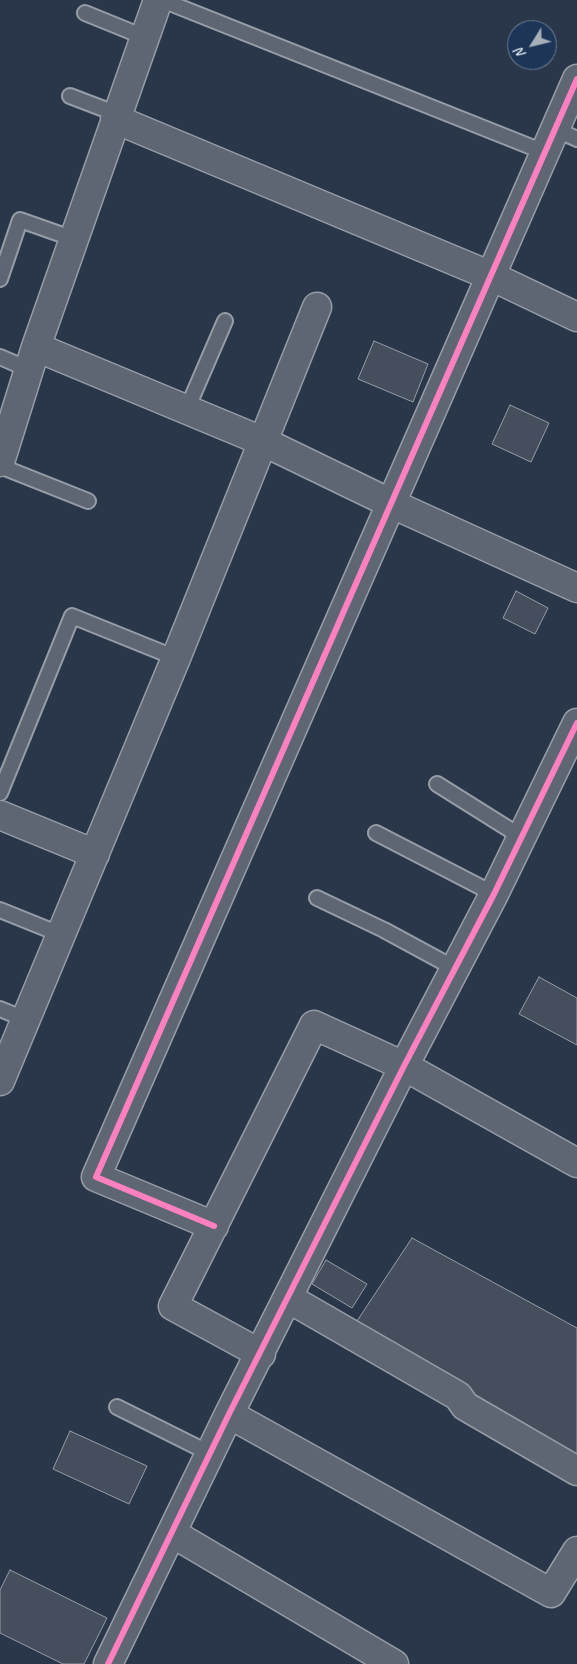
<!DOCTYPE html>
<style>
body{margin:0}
#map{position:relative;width:577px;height:1664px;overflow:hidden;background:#2a374a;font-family:Caveat,sans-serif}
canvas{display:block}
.north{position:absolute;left:507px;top:20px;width:50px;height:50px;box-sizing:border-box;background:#1d3557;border:1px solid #6e8097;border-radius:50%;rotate:234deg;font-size:14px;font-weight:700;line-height:20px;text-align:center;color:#e8f1f8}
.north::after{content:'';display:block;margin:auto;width:18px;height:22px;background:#a6b0bb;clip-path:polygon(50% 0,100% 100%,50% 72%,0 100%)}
</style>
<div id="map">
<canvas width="577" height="1664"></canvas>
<div class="north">N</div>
</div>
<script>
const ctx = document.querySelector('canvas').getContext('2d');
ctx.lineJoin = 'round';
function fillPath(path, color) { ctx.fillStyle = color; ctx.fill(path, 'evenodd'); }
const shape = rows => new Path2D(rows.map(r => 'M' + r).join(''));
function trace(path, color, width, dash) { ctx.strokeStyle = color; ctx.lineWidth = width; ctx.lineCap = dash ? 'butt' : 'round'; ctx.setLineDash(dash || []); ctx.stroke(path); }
const building = shape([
 [374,341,428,364,413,402,358,379,374,341],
 [510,405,549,423,531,462,492,444,510,405],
 [516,591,548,608,535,634,503,618,516,591],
 [539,977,577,998,577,1045,519,1014,539,977],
 [412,1238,577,1328,577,1458,355,1324,412,1238],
 [326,1260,367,1284,352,1308,312,1284,326,1260],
 [70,1431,147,1466,129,1504,53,1469,70,1431],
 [10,1570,107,1618,84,1664,63,1664,0,1633,0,1590,10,1570]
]);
const service = shape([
 [162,0,544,152],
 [85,13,144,37],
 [70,96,117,114],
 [555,129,577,139],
 [0,279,20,220,74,239],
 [0,357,30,370],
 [187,409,225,321],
 [0,466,88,501],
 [437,784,520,836],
 [0,793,72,616,176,658],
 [376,833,494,894],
 [317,898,384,930,456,969],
 [0,910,62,935],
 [0,1009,27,1020],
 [117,1407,211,1454]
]);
const minor = shape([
 [115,119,491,276,577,317],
 [36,347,262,441,390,503,577,588],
 [0,462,36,347,158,0],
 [0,815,95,854],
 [0,1081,176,658,317,307],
 [214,1226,96,1177,577,79],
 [288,1298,458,1396,465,1406,577,1471],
 [261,1354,173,1306,314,1025,404,1066,577,1163],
 [229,1414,551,1593,577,1551],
 [172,1533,394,1664],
 [108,1664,229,1414,404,1066,494,894,577,723]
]);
const cycleway = shape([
 [214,1226,96,1177,577,79],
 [108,1664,229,1414,404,1066,494,894,577,723]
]);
fillPath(building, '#444e5c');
trace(building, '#959da7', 1);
trace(service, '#959da7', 18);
trace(minor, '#959da7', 31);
trace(service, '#5d6672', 14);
trace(minor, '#5d6672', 28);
trace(cycleway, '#ff80c0', 6);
</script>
